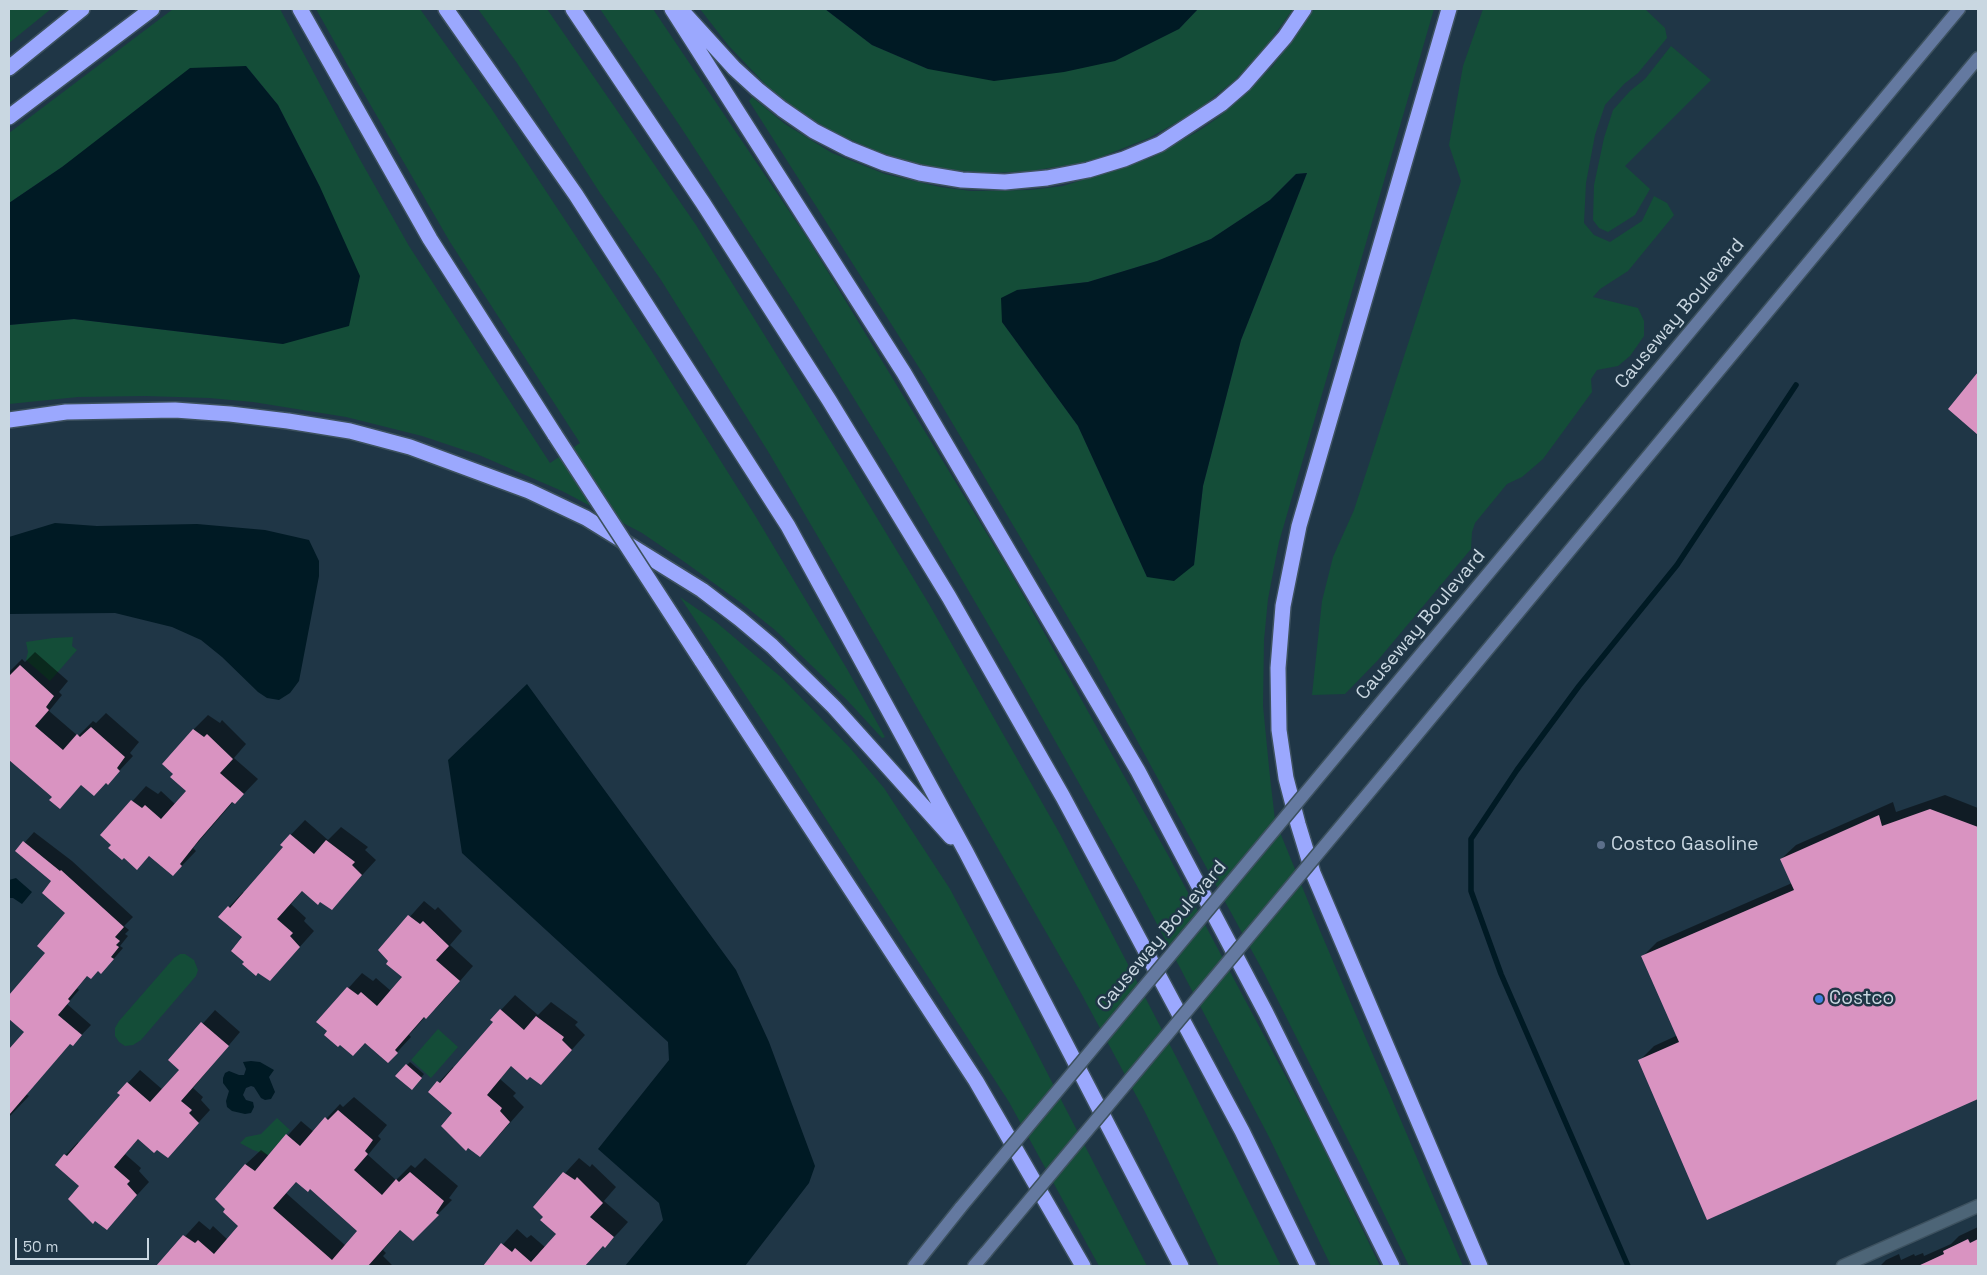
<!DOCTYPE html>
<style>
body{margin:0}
#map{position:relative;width:1987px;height:1275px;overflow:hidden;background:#1f3646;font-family:"Space Grotesk",sans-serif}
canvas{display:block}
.frame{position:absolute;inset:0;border:10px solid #c9d7e1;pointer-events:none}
.scale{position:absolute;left:15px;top:1238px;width:134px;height:22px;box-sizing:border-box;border:2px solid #c9d7e1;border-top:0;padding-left:6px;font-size:15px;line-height:18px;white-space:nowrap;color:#c9d7e1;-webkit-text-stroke:4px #1f3646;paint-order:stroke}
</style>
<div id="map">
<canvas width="1987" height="1275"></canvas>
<div class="frame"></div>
<div class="scale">50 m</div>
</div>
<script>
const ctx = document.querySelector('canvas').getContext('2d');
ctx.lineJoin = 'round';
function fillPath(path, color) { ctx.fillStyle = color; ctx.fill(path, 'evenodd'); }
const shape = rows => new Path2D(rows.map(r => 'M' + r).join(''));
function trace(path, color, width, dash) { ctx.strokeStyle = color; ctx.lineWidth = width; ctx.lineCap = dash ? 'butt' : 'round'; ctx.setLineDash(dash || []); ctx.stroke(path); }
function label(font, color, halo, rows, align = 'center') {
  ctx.font = font + ' "Space Grotesk",sans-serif'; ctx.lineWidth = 5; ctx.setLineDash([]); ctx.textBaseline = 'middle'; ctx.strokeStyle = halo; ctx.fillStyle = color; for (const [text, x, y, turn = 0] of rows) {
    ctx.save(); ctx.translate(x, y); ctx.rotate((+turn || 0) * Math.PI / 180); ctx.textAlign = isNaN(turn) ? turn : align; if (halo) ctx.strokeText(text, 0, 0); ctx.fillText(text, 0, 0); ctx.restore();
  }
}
const green = shape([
 [9,9,51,9,9,43],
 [173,9,280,9,358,156,409,246,550,463,580,443,450,242,356,80,316,9,420,9,491,108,649,347,756,517,847,669,885,737,882,738,847,700,775,630,740,602,686,563,642,533,562,491,479,455,422,436,346,417,253,402,209,398,145,396,78,397,9,404,9,325,74,319,283,344,320,187,278,105,246,66,62,167,9,203,9,133],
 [478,9,547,9,696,225,839,455,929,604,1060,834,1184,1072,1281,1266,1219,1266,1145,1112,1081,993,877,638,769,453,661,280,600,193,517,63],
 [600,9,653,9,808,239,1012,575,1168,855,1319,1139,1380,1266,1331,1266,1269,1137,1137,886,1023,684,895,465,797,306,680,126],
 [700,9,825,9,872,45,928,69,1179,29,1198,9,1293,9,1267,45,1235,80,1195,112,1149,138,1096,159,1075,164,1030,171,992,173,932,168,879,152,833,132,795,108,766,85,728,45],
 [1314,9,1434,9,1279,542,1268,599,1264,640,1263,706,1270,777,1275,820,1321,933,1463,1266,1409,1266,1359,1162,1264,973,1092,658,925,377,749,101,752,97,785,124,832,153,885,174,940,187,971,191,1030,190,1063,186,1151,158,1200,130,1219,117,1272,67],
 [1307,173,1241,340,1203,486,1194,565,1147,577,1078,426,1002,322,1017,290,1088,282,1157,261,1211,239,1270,200,1296,174],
 [1483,9,1645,9,1665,28,1667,38,1638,73,1624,84,1605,105,1595,135,1586,183,1584,223,1594,235,1610,242,1642,221,1654,196,1667,203,1674,215,1628,271,1600,289,1593,297,1638,308,1644,321,1644,336,1630,356,1618,366,1597,370,1591,379,1592,392,1543,459,1522,477,1507,484,1475,523,1472,532,1471,549,1378,660,1345,694,1312,695,1322,601,1333,557,1354,510,1461,181,1449,145,1463,66],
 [1671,46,1711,80,1625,166,1650,189,1635,215,1608,232,1599,228,1593,220,1594,185,1604,138,1613,110,1630,91,1645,79],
 [680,597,716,622,782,678,850,748,884,788,950,889,1024,1028,1147,1266,1099,1266,1009,1102,773,737],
 [73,637,72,646,77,650,50,681,26,660,28,652,26,642,53,638],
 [180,954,185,954,194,960,198,970,196,976,141,1040,133,1045,125,1046,119,1042,115,1036,115,1028,119,1021,174,958],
 [438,1029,458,1047,431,1078,411,1060],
 [277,1118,290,1130,268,1155,253,1150,240,1143,246,1137,261,1134]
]);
const water = shape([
 [825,9,1198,9,1179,29,1115,61,1064,72,994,81,928,69,872,45],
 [246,66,278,105,320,187,360,276,349,326,283,344,74,319,9,325,9,203,62,167,190,68],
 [1307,173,1241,340,1203,486,1194,565,1174,581,1147,577,1078,426,1002,322,1001,298,1017,290,1088,282,1157,261,1211,239,1270,200,1296,174],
 [55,523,97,526,197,524,265,530,309,540,319,561,319,576,299,681,290,693,279,700,267,698,258,692,222,657,201,640,172,627,115,613,9,614,9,537],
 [527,684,736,970,769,1042,815,1166,809,1183,745,1266,625,1266,663,1220,659,1203,598,1149,669,1060,668,1042,462,853,448,760],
 [16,878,32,892,22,904,13,898,9,898,9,880],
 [251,1061,260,1062,274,1070,269,1077,275,1092,271,1099,265,1100,261,1098,254,1087,251,1086,246,1088,243,1095,246,1100,253,1102,254,1107,251,1113,245,1114,232,1111,227,1107,226,1101,229,1091,223,1083,223,1078,225,1073,229,1071,239,1075,244,1075,246,1069,243,1062]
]);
const shadow = shape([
 [1978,374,1978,433,1949,409],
 [35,652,68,681,59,692,62,695,49,711,78,736,93,721,96,723,106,713,139,742,130,753,133,756,108,783,82,784,60,807,53,797,9,758,9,672,22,659,25,662],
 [208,715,220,723,222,720,246,744,234,758,258,779,235,803,233,802,193,848,196,851,173,875,150,855,137,868,102,835,146,786,158,794,161,791,175,804,188,790,194,729],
 [1945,795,1978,808,1978,1097,1708,1218,1640,1060,1654,1046,1678,1035,1642,957,1657,942,1792,883,1781,859,1796,845,1893,802,1896,812],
 [305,820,328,840,341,827,368,847,365,850,376,860,332,908,303,890,291,904,306,918,304,921,314,931,272,978,246,962,244,937,229,907,243,892,244,893,285,847,282,844],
 [34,832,72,861,133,917,124,926,129,930,125,934,128,936,120,946,123,948,111,962,88,975,77,988,79,990,67,1004,91,1025,73,1044,71,1043,26,1094,29,1096,10,1116,9,1115,9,1050,25,1032,9,1012,9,997,47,953,67,913,53,881,17,851],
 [424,901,435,910,438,907,462,931,450,945,473,966,441,1003,426,1018,425,1017,409,1035,411,1037,388,1062,366,1042,329,1031,318,1022,362,973,373,981,376,978,391,991,403,977,380,950],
 [515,995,538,1015,551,1002,578,1022,575,1025,585,1035,541,1084,512,1065,500,1079,516,1093,513,1096,524,1107,494,1141,454,1113,430,1092,453,1067,454,1068,495,1022,501,1010],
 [215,1010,240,1032,193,1088,203,1097,201,1100,210,1110,168,1156,139,1138,125,1154,141,1168,139,1171,149,1182,119,1215,95,1219,93,1222,81,1212,82,1210,81,1185,57,1164,78,1142,79,1144,122,1095,128,1083,140,1070,163,1090,181,1070,170,1060],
 [410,1062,424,1074,415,1085,397,1076],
 [354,1097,387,1125,378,1136,381,1139,368,1155,396,1180,411,1165,415,1168,425,1158,458,1186,449,1198,452,1200,413,1239,401,1229,383,1250,386,1253,383,1256,393,1266,158,1266,199,1221,210,1230,213,1226,228,1240,240,1225,217,1199,246,1164,261,1150,269,1156,301,1121,314,1132,340,1104,343,1107],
 [297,1181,310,1188,359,1230,346,1246,286,1193],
 [579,1158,590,1167,592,1164,616,1187,604,1201,628,1222,619,1232,605,1246,604,1245,585,1266,483,1266,517,1229,527,1238,531,1235,546,1248,558,1234,534,1207],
 [1978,1227,1978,1266,1880,1266,1886,1260,1899,1254,1901,1260,1914,1254,1915,1256,1923,1253,1924,1256,1951,1244,1959,1236]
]);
const stream = shape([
 [1628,1266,1501,974,1471,891,1471,839,1517,770,1579,686,1677,565,1796,385]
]);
const building = shape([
 [1978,372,1978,435,1948,409],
 [20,665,54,696,46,707,49,710,35,726,63,750,77,734,80,737,91,727,125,757,117,768,120,771,108,785,106,783,94,796,81,785,60,809,49,800,52,797,9,760,9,676],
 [193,729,204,737,207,734,233,759,220,773,244,794,235,804,232,802,199,840,180,864,182,866,173,876,149,856,137,870,124,858,122,860,108,848,111,845,100,835,131,800,142,808,145,805,161,819,186,791,170,777,173,774,162,764],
 [1930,809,1978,827,1978,1099,1707,1220,1638,1060,1679,1042,1641,956,1794,890,1780,859,1879,815,1882,826],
 [290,834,314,854,326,840,355,862,352,865,362,875,332,910,320,902,318,905,302,891,277,919,293,933,290,936,300,947,270,981,258,973,256,976,242,964,244,962,231,951,242,937,218,917,228,906,230,908,283,847,280,845],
 [23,841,60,871,61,870,124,927,115,937,120,941,116,945,119,947,111,957,114,959,101,974,98,971,91,979,87,976,68,999,70,1001,58,1015,82,1035,73,1046,70,1044,9,1115,9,1049,24,1032,9,1019,9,995,45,953,37,946,65,913,42,893,51,881,15,851],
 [408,915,420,924,423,921,449,946,436,960,460,981,426,1019,424,1017,395,1050,398,1053,388,1063,365,1043,353,1056,340,1045,338,1047,324,1035,327,1031,316,1022,347,987,358,995,361,992,377,1006,402,977,386,964,388,961,378,950],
 [500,1009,524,1030,536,1016,564,1037,562,1040,572,1050,541,1085,530,1077,527,1080,511,1066,487,1095,502,1108,500,1111,510,1122,480,1157,468,1148,466,1151,441,1126,452,1113,428,1092,437,1081,440,1083,493,1022,490,1020],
 [201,1022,229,1046,181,1101,192,1110,189,1113,199,1123,168,1158,157,1150,154,1153,138,1139,114,1167,130,1181,127,1184,137,1195,107,1230,95,1221,93,1224,68,1199,79,1186,55,1165,64,1154,67,1156,120,1095,117,1093,127,1082,150,1102,179,1070,168,1060],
 [406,1064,422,1078,412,1090,395,1076],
 [338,1110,373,1140,365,1151,368,1154,354,1170,382,1195,396,1179,399,1182,410,1172,444,1201,436,1213,439,1215,413,1241,400,1230,368,1266,156,1266,183,1235,195,1243,198,1240,214,1254,238,1226,223,1212,225,1209,215,1199,245,1164,255,1171,286,1134,300,1146,325,1117,328,1120],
 [296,1182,308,1192,310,1189,357,1231,332,1260,273,1208],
 [563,1172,575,1180,577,1177,603,1203,590,1217,614,1237,605,1248,603,1246,585,1266,483,1266,501,1243,512,1252,515,1248,531,1262,556,1234,540,1220,543,1217,533,1207],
 [1968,1239,1970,1243,1978,1239,1978,1266,1918,1266,1944,1254,1943,1251]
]);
const street = shape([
 [1843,1266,1978,1206]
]);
const secondary = shape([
 [1366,720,1959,9],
 [1391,766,1978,58],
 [914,1266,961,1207],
 [974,1266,986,1252]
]);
const highway = shape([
 [300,9,430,239,555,435],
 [446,9,576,195,788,526,966,852,1181,1266],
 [573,9,703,203,829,400,949,597,1063,797,1242,1131,1308,1266],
 [672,9,904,373,1138,771,1266,1013,1392,1266],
 [1449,9,1299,526,1283,606,1278,668,1279,730,1286,778,1298,824,1313,873,1480,1266],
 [683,12,734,68,757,89,782,109,814,131,849,149,884,163,920,173,962,180,1005,182,1047,178,1088,170,1124,159,1160,144,1221,104,1244,84,1285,37,1304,9],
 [9,68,82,9],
 [9,117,152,9],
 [9,420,66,412,175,410,230,414,288,421,350,431,410,447,529,491,586,518,702,590,740,619,772,646,834,707,951,837],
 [701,660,976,1081,1083,1266]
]);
const secondaryBridge = shape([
 [961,1207,1366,720],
 [986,1252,1391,766]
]);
const highwayBridge = shape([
 [555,435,701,660]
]);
const markers = [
 [1601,845,5,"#5c6f8a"],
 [1819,999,5,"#3f7fe0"]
];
const streetNames = [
 ["Causeway Boulevard",1680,314,-50],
 ["Causeway Boulevard",1421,625,-50],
 ["Causeway Boulevard",1162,936,-50]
];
const poiNames = [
 ["Costco Gasoline",1611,845],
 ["Costco",1829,999]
];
fillPath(green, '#144d38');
fillPath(water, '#001a24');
fillPath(shadow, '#0007');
trace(stream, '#001a24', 5.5);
fillPath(building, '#d993c1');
trace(street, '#3d515f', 15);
trace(secondary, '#3d515f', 15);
trace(highway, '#3d515f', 18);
trace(street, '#4d6577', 12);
trace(secondary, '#6479a0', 12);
trace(highway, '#9ba8fe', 15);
trace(secondaryBridge, '#3d515f', 15, []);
trace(highwayBridge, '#3d515f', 18, []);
trace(secondaryBridge, '#6479a0', 12);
trace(highwayBridge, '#9ba8fe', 15);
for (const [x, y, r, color] of markers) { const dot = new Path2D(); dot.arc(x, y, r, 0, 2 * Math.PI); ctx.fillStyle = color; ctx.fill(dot); trace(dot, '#1f3646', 2); }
label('19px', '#c9d7e1', '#1f3646', streetNames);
label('19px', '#c9d7e1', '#1f3646', poiNames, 'left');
</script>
